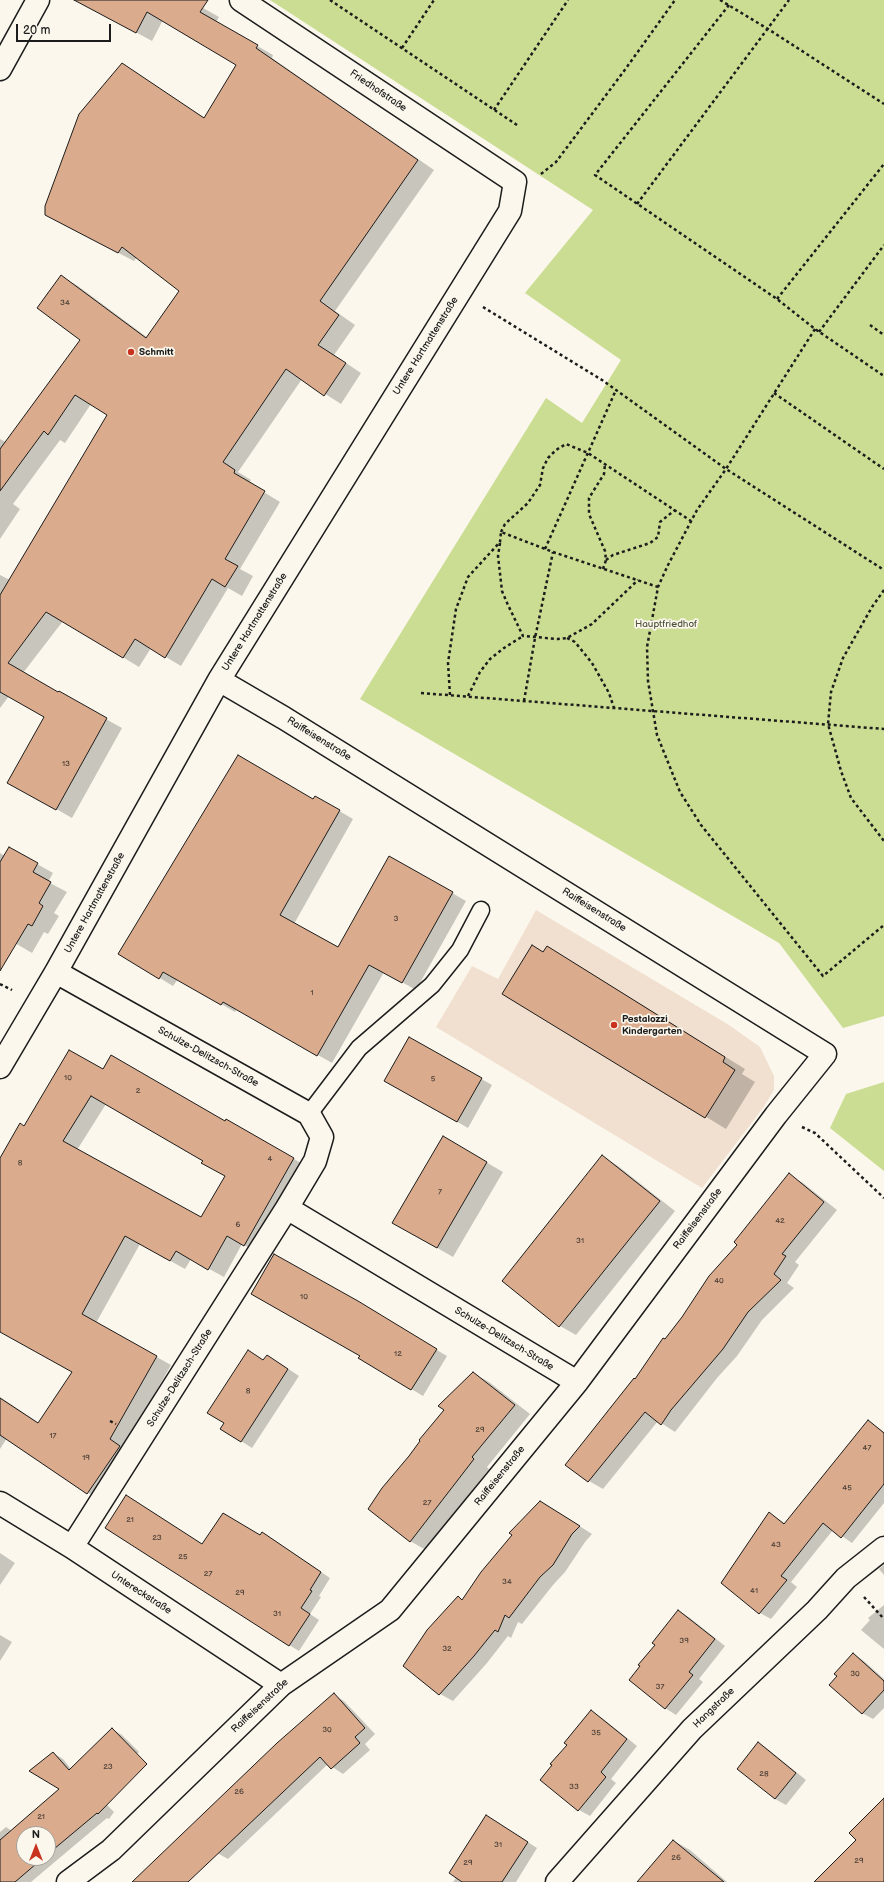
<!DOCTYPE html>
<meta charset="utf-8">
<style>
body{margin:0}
#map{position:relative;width:884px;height:1882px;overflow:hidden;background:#fbf7ec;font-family:"Balsamiq Sans",sans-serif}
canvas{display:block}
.north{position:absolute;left:16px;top:1826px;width:40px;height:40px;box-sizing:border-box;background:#fbf7ec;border:1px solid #a29f99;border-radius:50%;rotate:0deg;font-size:11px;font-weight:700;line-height:16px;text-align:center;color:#1c1c1c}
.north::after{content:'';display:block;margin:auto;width:14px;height:18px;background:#c8321e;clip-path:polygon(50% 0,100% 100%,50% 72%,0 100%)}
.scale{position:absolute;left:16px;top:24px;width:95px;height:18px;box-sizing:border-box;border:2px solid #1c1c1c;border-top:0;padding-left:5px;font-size:12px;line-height:14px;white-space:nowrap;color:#1c1c1c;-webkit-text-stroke:3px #fbf7ec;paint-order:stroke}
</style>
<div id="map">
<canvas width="884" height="1882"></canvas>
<div class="north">N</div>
<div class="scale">20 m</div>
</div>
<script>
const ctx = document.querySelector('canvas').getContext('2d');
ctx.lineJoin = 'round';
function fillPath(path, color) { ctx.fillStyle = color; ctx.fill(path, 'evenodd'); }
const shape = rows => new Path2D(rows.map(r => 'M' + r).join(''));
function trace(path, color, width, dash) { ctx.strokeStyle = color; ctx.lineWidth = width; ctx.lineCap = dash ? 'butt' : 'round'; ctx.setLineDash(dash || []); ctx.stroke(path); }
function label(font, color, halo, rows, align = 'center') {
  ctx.font = font + ' "Balsamiq Sans",sans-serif'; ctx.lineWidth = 3.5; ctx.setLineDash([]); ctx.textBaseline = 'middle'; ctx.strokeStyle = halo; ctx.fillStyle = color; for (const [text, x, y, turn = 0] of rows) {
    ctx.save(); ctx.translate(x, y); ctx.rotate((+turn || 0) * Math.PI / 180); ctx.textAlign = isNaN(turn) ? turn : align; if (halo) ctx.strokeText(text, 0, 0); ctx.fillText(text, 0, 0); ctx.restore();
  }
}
const built = shape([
 [536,910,729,1025,760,1047,774,1076,774,1090,763,1108,702,1188,436,1027,472,966,498,979]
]);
const green = shape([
 [270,0,884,0,884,1016,843,1028,779,943,360,699,546,398,582,423,621,360,525,293,593,210],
 [884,1082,884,1171,830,1128,846,1094]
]);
const shadow = shape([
 [93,0,189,0,219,17,216,22,273,55,272,58,434,170,335,311,355,325,334,355,361,373,341,404,302,379,238,472,251,480,249,483,280,502,240,569,253,576,242,596,228,588,181,666,151,648,139,667,63,621,23,673,122,728,72,818,9,782,45,717,9,696,0,708,0,575,10,580,109,415,91,404,65,443,60,440,13,504,20,509,0,539,0,439,6,442,81,340,62,277,78,286,148,338,181,291,137,257,134,261,62,224,122,64,205,118,238,65,163,20,152,41,106,16],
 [315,797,353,819,294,924,338,948,389,857,466,901,416,990,384,972,332,1063,237,1009,235,1012,178,979,173,986,120,954,313,800],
 [9,848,53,873,48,882,67,892,54,913,59,916,48,934,44,932,32,953,15,943,0,946,0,853,5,856],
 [544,953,568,959,745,1069,742,1074,755,1082,726,1129,503,993],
 [409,1038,492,1085,468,1128,385,1081],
 [103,1071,226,1122,227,1121,308,1167,259,1253,242,1244,224,1277,191,1259,185,1269,140,1244,96,1323,171,1365,124,1448,102,1502,7,1438,0,1449,0,1397,39,1423,74,1372,0,1312,0,1160,24,1127],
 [106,1104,204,1160,226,1176,201,1219,77,1150],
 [443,1137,503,1172,453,1257,394,1223],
 [602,1156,618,1166,675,1211,576,1335,560,1326],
 [789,1175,803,1183,837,1210,795,1262,799,1265,787,1283,794,1288,762,1320,737,1356,717,1378,675,1432,658,1421,603,1489,589,1481,567,1465,636,1380,665,1340,739,1245],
 [274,1255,447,1356,423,1396,360,1358,361,1355],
 [248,1351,264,1361,278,1362,299,1376,252,1448,221,1428,225,1423],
 [473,1373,489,1382,530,1414,487,1467,489,1469,426,1550,410,1541,446,1410],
 [869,1421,884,1432,884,1503,852,1543,833,1530,791,1582,797,1587,771,1619,760,1613,722,1583,769,1513,786,1524],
 [553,1509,592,1534,585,1542,565,1572,553,1585,522,1624,518,1622,511,1638,508,1636,487,1663,453,1701,440,1694,458,1597,463,1600],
 [260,1536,272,1539,330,1578,319,1596,321,1597,310,1614,319,1620,299,1651,289,1645,203,1545],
 [0,1553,15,1563,0,1585],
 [884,1565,884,1575,879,1569],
 [884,1605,884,1649,861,1630,870,1620,868,1618],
 [679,1611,690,1618,725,1646,699,1679,703,1682,676,1715,665,1708],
 [0,1635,12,1642,0,1661],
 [854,1654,864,1661,884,1679,884,1708,873,1719,862,1713],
 [334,1695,344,1701,375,1734,365,1744,370,1750,343,1774,328,1764,228,1859,217,1853],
 [591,1711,602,1718,637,1746,611,1779,616,1783,590,1816,579,1810,542,1780,569,1745],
 [112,1729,122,1735,139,1752,96,1794,114,1812,109,1819,107,1818,31,1882,0,1882,0,1832,6,1827,12,1831,61,1789,53,1753,63,1759,71,1769],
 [24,1834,48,1834,48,1858,24,1858],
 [759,1743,769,1750,806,1780,786,1805,775,1799],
 [496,1822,537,1848,516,1882,453,1882],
 [674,1841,690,1850,727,1882,638,1882]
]);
const building = shape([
 [74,0,208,0,200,12,258,45,256,48,418,160,320,301,339,315,318,345,346,363,324,396,286,369,223,462,235,470,234,473,265,491,225,559,238,566,225,587,212,579,165,658,135,639,123,658,46,612,8,663,58,692,59,691,107,718,56,810,7,783,44,717,0,692,0,595,107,415,75,395,48,435,44,431,0,491,0,449,80,340,37,308,61,275,146,338,179,291,122,247,118,253,45,215,45,206,79,114,122,63,204,118,236,65,147,12,136,33,74,0],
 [238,755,313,799,315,796,340,810,280,915,338,947,389,856,453,892,402,983,369,965,317,1056,223,1002,221,1005,163,972,159,979,118,954,238,755],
 [9,847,38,863,33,872,51,882,39,903,43,906,32,926,28,924,0,971,0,862,9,847],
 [532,945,543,952,547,946,725,1057,723,1062,735,1070,705,1118,502,994,532,945],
 [409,1037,482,1078,457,1122,384,1081,409,1037],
 [69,1050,103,1069,111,1055,225,1121,226,1119,294,1158,244,1246,227,1236,208,1270,176,1251,170,1261,125,1236,82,1314,157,1356,110,1439,120,1446,87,1494,0,1435,0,1398,38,1423,72,1372,0,1332,0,1158,20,1123,24,1126,69,1050],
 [91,1096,203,1161,201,1163,225,1176,201,1217,63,1141,91,1096],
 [443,1136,487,1162,437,1248,392,1223,443,1136],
 [602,1155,660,1201,559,1327,502,1281,602,1155],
 [789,1173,824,1202,782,1254,786,1256,774,1274,781,1280,748,1312,723,1349,671,1410,661,1425,645,1412,588,1482,565,1465,634,1378,635,1379,663,1338,665,1339,682,1317,709,1276,737,1245,734,1242,789,1173],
 [274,1254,358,1301,437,1349,411,1390,358,1358,360,1356,251,1294,274,1254],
 [248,1350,263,1360,267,1355,288,1369,241,1442,220,1429,224,1423,207,1413,248,1350],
 [473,1372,515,1405,472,1457,474,1459,410,1542,368,1509,382,1488,409,1456,420,1441,419,1440,444,1410,438,1406,473,1372],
 [868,1420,884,1433,884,1484,841,1538,823,1523,781,1576,787,1580,759,1614,721,1583,769,1512,784,1524,868,1420],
 [126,1495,202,1544,223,1513,260,1535,262,1532,321,1572,310,1590,312,1591,301,1608,310,1614,289,1646,105,1528,126,1495],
 [540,1501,580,1526,572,1534,553,1565,540,1577,509,1618,505,1615,498,1632,495,1630,474,1656,439,1695,403,1666,427,1630,458,1596,462,1600,481,1572,512,1535,509,1533,540,1501],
 [678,1610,715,1639,689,1672,693,1675,665,1709,629,1680,640,1666,638,1665,655,1645,652,1643,678,1610],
 [853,1653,884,1681,884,1690,862,1714,829,1685,837,1676,834,1674,853,1653],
 [334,1693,365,1728,355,1737,360,1743,331,1769,320,1757,188,1882,132,1882,277,1743,334,1693],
 [591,1710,627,1739,601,1772,606,1777,578,1811,540,1780,552,1765,550,1764,567,1745,564,1743,591,1710],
 [112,1728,147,1764,98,1814,97,1813,48,1854,48,1834,24,1834,24,1858,43,1858,15,1882,0,1882,0,1840,59,1789,29,1771,53,1752,69,1770,112,1728],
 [758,1742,796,1773,775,1799,737,1769,758,1742],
 [884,1798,884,1882,814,1882,856,1840,849,1833,884,1798],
 [486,1815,528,1842,502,1882,462,1882,449,1873,486,1815],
 [673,1840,724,1882,637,1882,673,1840]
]);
const path = shape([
 [330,0,517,125],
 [720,0,768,29,884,104],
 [729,5,595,175,777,299,815,329,884,376],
 [402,48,434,0],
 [494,110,568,0],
 [541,174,556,162,624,71,675,0],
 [637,204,789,0],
 [777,299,884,164],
 [483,307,602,380,726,469,884,570],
 [870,325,884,335],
 [815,329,726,469,697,510,668,565,658,587,652,620,647,647,648,681,657,735,680,792,701,825,823,976,884,925],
 [819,332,884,245],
 [774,393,884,469],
 [501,532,505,524,528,503,540,485,543,468,548,458,556,450,566,444,588,453,691,521],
 [500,543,498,556,502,591,508,605,523,636,558,639,567,638,592,624,638,580],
 [545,549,616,390],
 [606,560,613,555,650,543,658,537,660,522,675,510],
 [603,569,606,560,605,551,589,514,589,498,604,474,605,464],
 [884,590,872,607,843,658,831,692,828,724,841,771,851,798,884,841],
 [567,638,575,642,592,663,609,693,614,708],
 [421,693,884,729],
 [450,695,448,663,456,609,468,577,500,542,501,532,553,552,658,587],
 [468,696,480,672,490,659,504,648,523,636],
 [524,701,535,638,553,552],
 [0,984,12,990],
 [802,1127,815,1133,884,1198],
 [110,1421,116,1424],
 [864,1597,884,1619]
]);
const service = shape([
 [309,1114,359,1048,432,985,460,950,481,910]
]);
const minor = shape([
 [56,972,309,1114,322,1137,315,1161,287,1208,577,1382],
 [0,1067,56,972,219,680,510,211,515,182,241,0],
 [0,1503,72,1547,281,1685],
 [72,1547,287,1208],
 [68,1882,111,1850,281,1685,390,1610,577,1382,776,1115,825,1054,284,718,219,680],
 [557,1882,692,1729,817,1610,846,1578,884,1548]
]);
const secondary = shape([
 [0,69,38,0]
]);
const markers = [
 [131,352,4,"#c8321e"],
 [614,1025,4,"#c8321e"]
];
const numberNames = [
 ["34",65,303],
 ["13",66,764],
 ["3",396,919],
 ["1",312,993],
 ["10",68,1078],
 ["5",433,1079],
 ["2",138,1091],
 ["4",270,1159],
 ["8",20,1163],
 ["7",440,1192],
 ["42",780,1221],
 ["6",238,1225],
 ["31",580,1241],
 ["40",719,1281],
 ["10",304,1297],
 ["12",398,1354],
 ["8",248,1391],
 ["29",480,1430],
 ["17",53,1436],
 ["47",867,1448],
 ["19",86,1458],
 ["45",847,1488],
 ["27",427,1503],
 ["21",130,1520],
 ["23",157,1538],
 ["43",776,1545],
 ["25",183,1557],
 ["27",208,1574],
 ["34",507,1582],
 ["41",754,1591],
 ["29",240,1593],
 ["31",277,1614],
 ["39",684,1641],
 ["32",447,1649],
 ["30",855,1674],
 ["37",660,1687],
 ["30",327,1730],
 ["35",596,1733],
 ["23",108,1767],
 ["28",764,1774],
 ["33",574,1787],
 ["26",239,1792],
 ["21",41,1817],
 ["31",498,1845],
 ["26",676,1858],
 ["29",859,1861],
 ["29",468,1863]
];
const streetNames = [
 ["Friedhofstraße",378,91,34],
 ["Untere Hartmattenstraße",426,346,-58],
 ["Untere Hartmattenstraße",255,622,-58],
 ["Raiffeisenstraße",319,739,32],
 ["Untere Hartmattenstraße",95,903,-61],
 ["Raiffeisenstraße",594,910,32],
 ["Schulze-Delitzsch-Straße",208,1057,29],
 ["Raiffeisenstraße",698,1219,-53],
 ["Schulze-Delitzsch-Straße",504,1339,31],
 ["Schulze-Delitzsch-Straße",180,1378,-58],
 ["Raiffeisenstraße",500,1476,-51],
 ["Untereckstraße",141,1593,33],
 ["Raiffeisenstraße",260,1706,-43],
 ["Hangstraße",714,1708,-44]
];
const poiNames = [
 ["Schmitt",139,352],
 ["Pestalozzi",622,1019],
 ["Kindergarten",622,1031]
];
const parkNames = [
 ["Hauptfriedhof",666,624]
];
fillPath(built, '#f1e0cf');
fillPath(green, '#cbdd92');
fillPath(shadow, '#0003');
fillPath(building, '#daab8c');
trace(building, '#1c1c1c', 1);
trace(service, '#1c1c1c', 19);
trace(minor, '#1c1c1c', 25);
trace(secondary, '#1c1c1c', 25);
trace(path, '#1c1c1c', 2.5, [3, 3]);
trace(service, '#fbf7ec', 16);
trace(minor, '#fbf7ec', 22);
trace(secondary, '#fbf7ec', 22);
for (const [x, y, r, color] of markers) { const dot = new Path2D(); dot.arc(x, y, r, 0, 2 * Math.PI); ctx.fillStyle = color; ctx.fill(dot); trace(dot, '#fbf7ec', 1.5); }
label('8px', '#4c4038', null, numberNames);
label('10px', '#1c1c1c', '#fbf7ec', streetNames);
label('bold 10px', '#1c1c1c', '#fbf7ec', poiNames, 'left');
label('10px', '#51563f', '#fbf7ec', parkNames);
</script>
